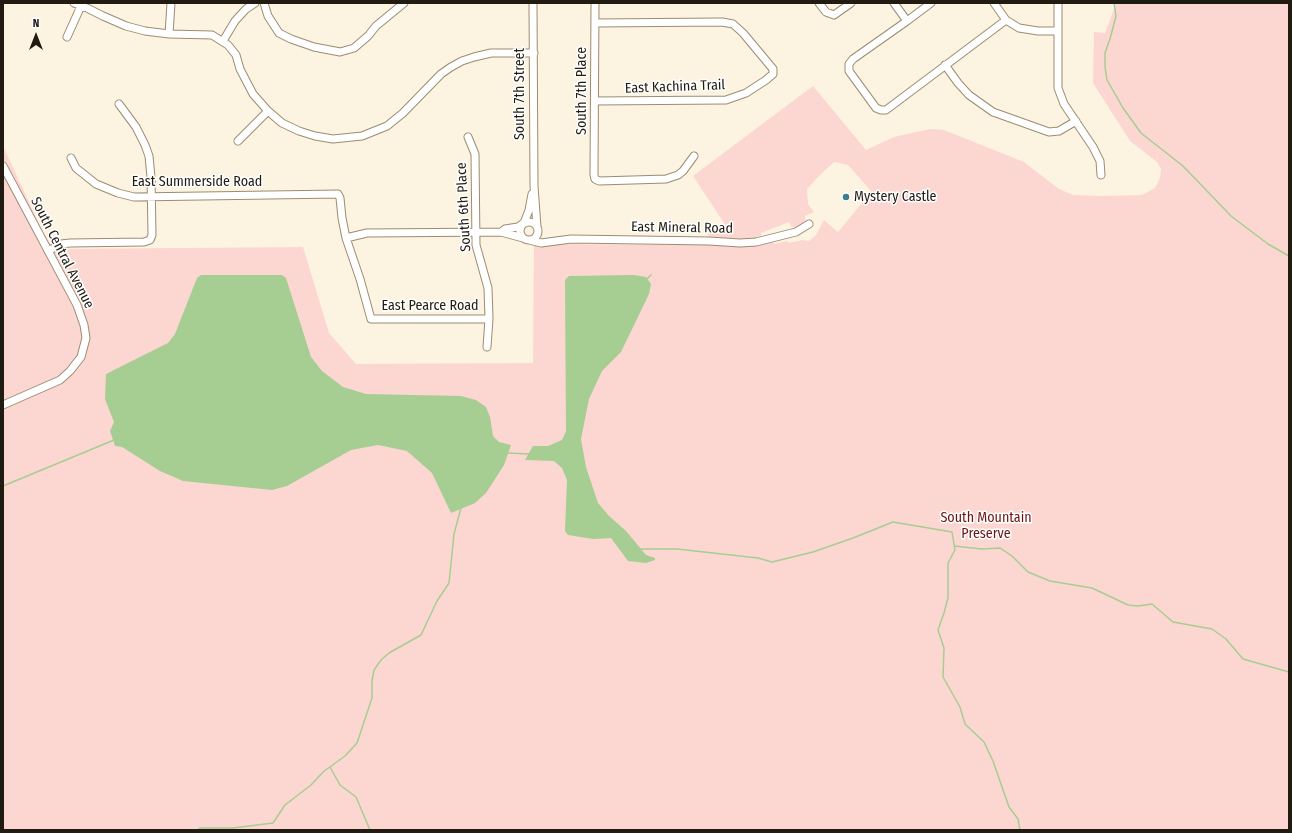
<!DOCTYPE html>
<style>
body{margin:0}
#map{position:relative;width:1292px;height:833px;overflow:hidden;background:#fdf3e1;font-family:"Fira Sans Condensed",sans-serif}
canvas{display:block}
.frame{position:absolute;inset:0;border:4px solid #211b11;pointer-events:none}
.north{position:absolute;left:16px;top:16px;width:40px;height:40px;-webkit-text-stroke:3px #fff;paint-order:stroke;rotate:0deg;font-size:11px;font-weight:700;line-height:16px;text-align:center;color:#211b11}
.north::after{content:'';display:block;margin:auto;width:14px;height:18px;background:#211b11;clip-path:polygon(50% 0,100% 100%,50% 72%,0 100%)}
</style>
<div id="map">
<canvas width="1292" height="833"></canvas>
<div class="frame"></div>
<div class="north">N</div>
</div>
<script>
const ctx = document.querySelector('canvas').getContext('2d');
ctx.lineJoin = 'round';
function fillPath(path, color) { ctx.fillStyle = color; ctx.fill(path, 'evenodd'); }
const shape = rows => new Path2D(rows.map(r => 'M' + r).join(''));
function trace(path, color, width, dash) { ctx.strokeStyle = color; ctx.lineWidth = width; ctx.lineCap = dash ? 'butt' : 'round'; ctx.setLineDash(dash || []); ctx.stroke(path); }
function label(font, color, halo, rows, align = 'center') {
  ctx.font = font + ' "Fira Sans Condensed",sans-serif'; ctx.lineWidth = 3; ctx.setLineDash([]); ctx.textBaseline = 'middle'; ctx.strokeStyle = halo; ctx.fillStyle = color; for (const [text, x, y, turn = 0] of rows) {
    ctx.save(); ctx.translate(x, y); ctx.rotate((+turn || 0) * Math.PI / 180); ctx.textAlign = isNaN(turn) ? turn : align; if (halo) ctx.strokeText(text, 0, 0); ctx.fillText(text, 0, 0); ctx.restore();
  }
}
const green = shape([
 [1114,3,1289,3,1289,830,3,830,3,146,43,232,54,249,303,247,329,333,356,364,533,363,534,244,707,245,707,243,733,245,772,240,774,244,787,241,789,243,802,240,809,241,816,235,824,220,838,232,871,192,870,190,848,165,834,162,818,177,807,189,808,204,814,212,805,216,806,222,795,228,791,226,789,222,761,233,761,236,745,239,726,239,708,236,708,232,730,232,693,176,813,86,866,150,894,137,930,129,944,130,1024,162,1059,189,1073,195,1102,196,1142,195,1155,188,1160,178,1161,169,1157,162,1130,141,1093,83,1094,32,1105,33,1114,9]
]);
const water = shape([
 [201,275,282,275,286,278,311,357,322,371,343,387,366,394,461,396,476,400,486,407,490,417,493,436,499,442,511,445,504,465,486,493,475,503,451,513,432,473,407,451,378,445,351,450,287,486,272,490,183,481,160,471,122,447,115,446,110,431,114,422,105,399,106,374,168,343,175,334,197,278],
 [634,275,646,277,651,284,649,294,621,352,602,371,589,399,581,439,586,467,598,503,609,516,626,531,646,555,655,558,655,560,646,563,628,561,611,538,593,539,568,535,565,531,567,480,562,468,554,461,525,460,533,446,548,446,562,440,566,431,565,280,569,276]
]);
const stream = shape([
 [1114,3,1116,16,1110,39,1105,53,1105,67,1107,80,1123,108,1141,133,1183,166,1231,216,1268,244,1289,256],
 [646,280,651,275],
 [507,453,529,454],
 [3,486,114,440],
 [954,546,982,549,1000,548,1012,556,1028,572,1050,581,1092,588,1128,605,1138,606,1152,604,1173,622,1212,629,1226,639,1243,659,1289,672],
 [641,549,677,549,758,558,772,562,813,552,853,538,893,522,952,532,955,550,948,563,948,598,944,613,938,630,944,648,943,677,960,707,965,724,984,742,993,761,1009,807,1018,819,1020,830],
 [330,767,340,785,356,797,370,830],
 [198,830,200,828,233,828,273,823,285,805,311,785,323,772,345,756,357,743,372,698,372,681,374,670,381,660,389,653,421,635,437,601,449,583,454,534,461,508]
]);
const minor = shape([
 [74,3,87,8,103,16,126,26,145,31,169,34,212,35,228,45,236,55,240,69,253,94,268,111,282,123,299,131,315,136,333,139,362,136,387,126,403,113,441,74,451,67,462,61,474,57,491,53,534,53],
 [264,3,268,16,279,33,291,39,314,47,340,52,354,48,368,36,376,26,404,3],
 [533,3,534,186,537,227],
 [595,3,594,175,595,179,599,181,666,179,678,175,683,171,694,156],
 [819,3,826,12,834,15,851,3],
 [894,3,907,21,853,59,849,64,849,71,876,108,881,110,886,110,1006,20,1019,28,1038,31,1058,31,1058,88,1064,104,1093,147,1100,161,1101,175],
 [994,3,1006,20],
 [907,21,931,3],
 [1058,31,1058,3],
 [169,34,171,3],
 [67,37,81,6],
 [223,41,235,21,246,9,255,3],
 [945,65,958,83,969,95,993,112,1049,132,1059,131,1076,121],
 [595,101,726,100,746,93,766,80,773,74,773,69,743,33,733,24,722,22,595,23],
 [468,137,475,154,476,245,488,288,489,319,487,347],
 [238,141,268,111],
 [71,158,76,168,96,184,118,193,134,197,338,194,340,198,342,218,346,238,360,279,371,319,489,319],
 [3,166,77,305,84,325,86,338,81,357,70,371,60,380,3,405],
 '520 231a9 9 0 1 1 18 0a9 9 0 1 1-18 0Z',
 [524,223,529,210,532,194],
 [501,232,505,229,518,227,522,224],
 [346,238,367,233,501,232,523,238],
 [529,240,541,243,571,239,709,241,740,243,756,242,796,232,809,224],
 [48,251,61,244,70,243,144,242,150,240,152,235,151,177,149,156,145,145,136,127,119,104]
]);
const markers = [
 [846,197,4,"#3b7e8e"]
];
const streetNames = [
 ["East Kachina Trail",675,87,-2],
 ["South 7th Place",582,91,-90],
 ["South 7th Street",520,94,-90],
 ["East Summerside Road",197,182],
 ["South 6th Place",464,207,-93],
 ["East Mineral Road",682,228,1],
 ["South Central Avenue",62,253,63],
 ["East Pearce Road",430,306]
];
const poiNames = [
 ["Mystery Castle",854,197]
];
const parkNames = [
 ["South Mountain",986,518],
 ["Preserve",986,534]
];
fillPath(green, '#fcd7d2');
fillPath(water, '#a6cd92');
trace(stream, '#a6cd92', 1.5);
trace(minor, '#9c8c72', 9);
trace(minor, '#fff', 7);
for (const [x, y, r, color] of markers) { const dot = new Path2D(); dot.arc(x, y, r, 0, 2 * Math.PI); ctx.fillStyle = color; ctx.fill(dot); trace(dot, '#fff', 1.5); }
label('14px', '#211b11', '#fff', streetNames);
label('14px', '#211b11', '#fff', poiNames, 'left');
label('14px', '#6b1512', '#fff', parkNames);
</script>
